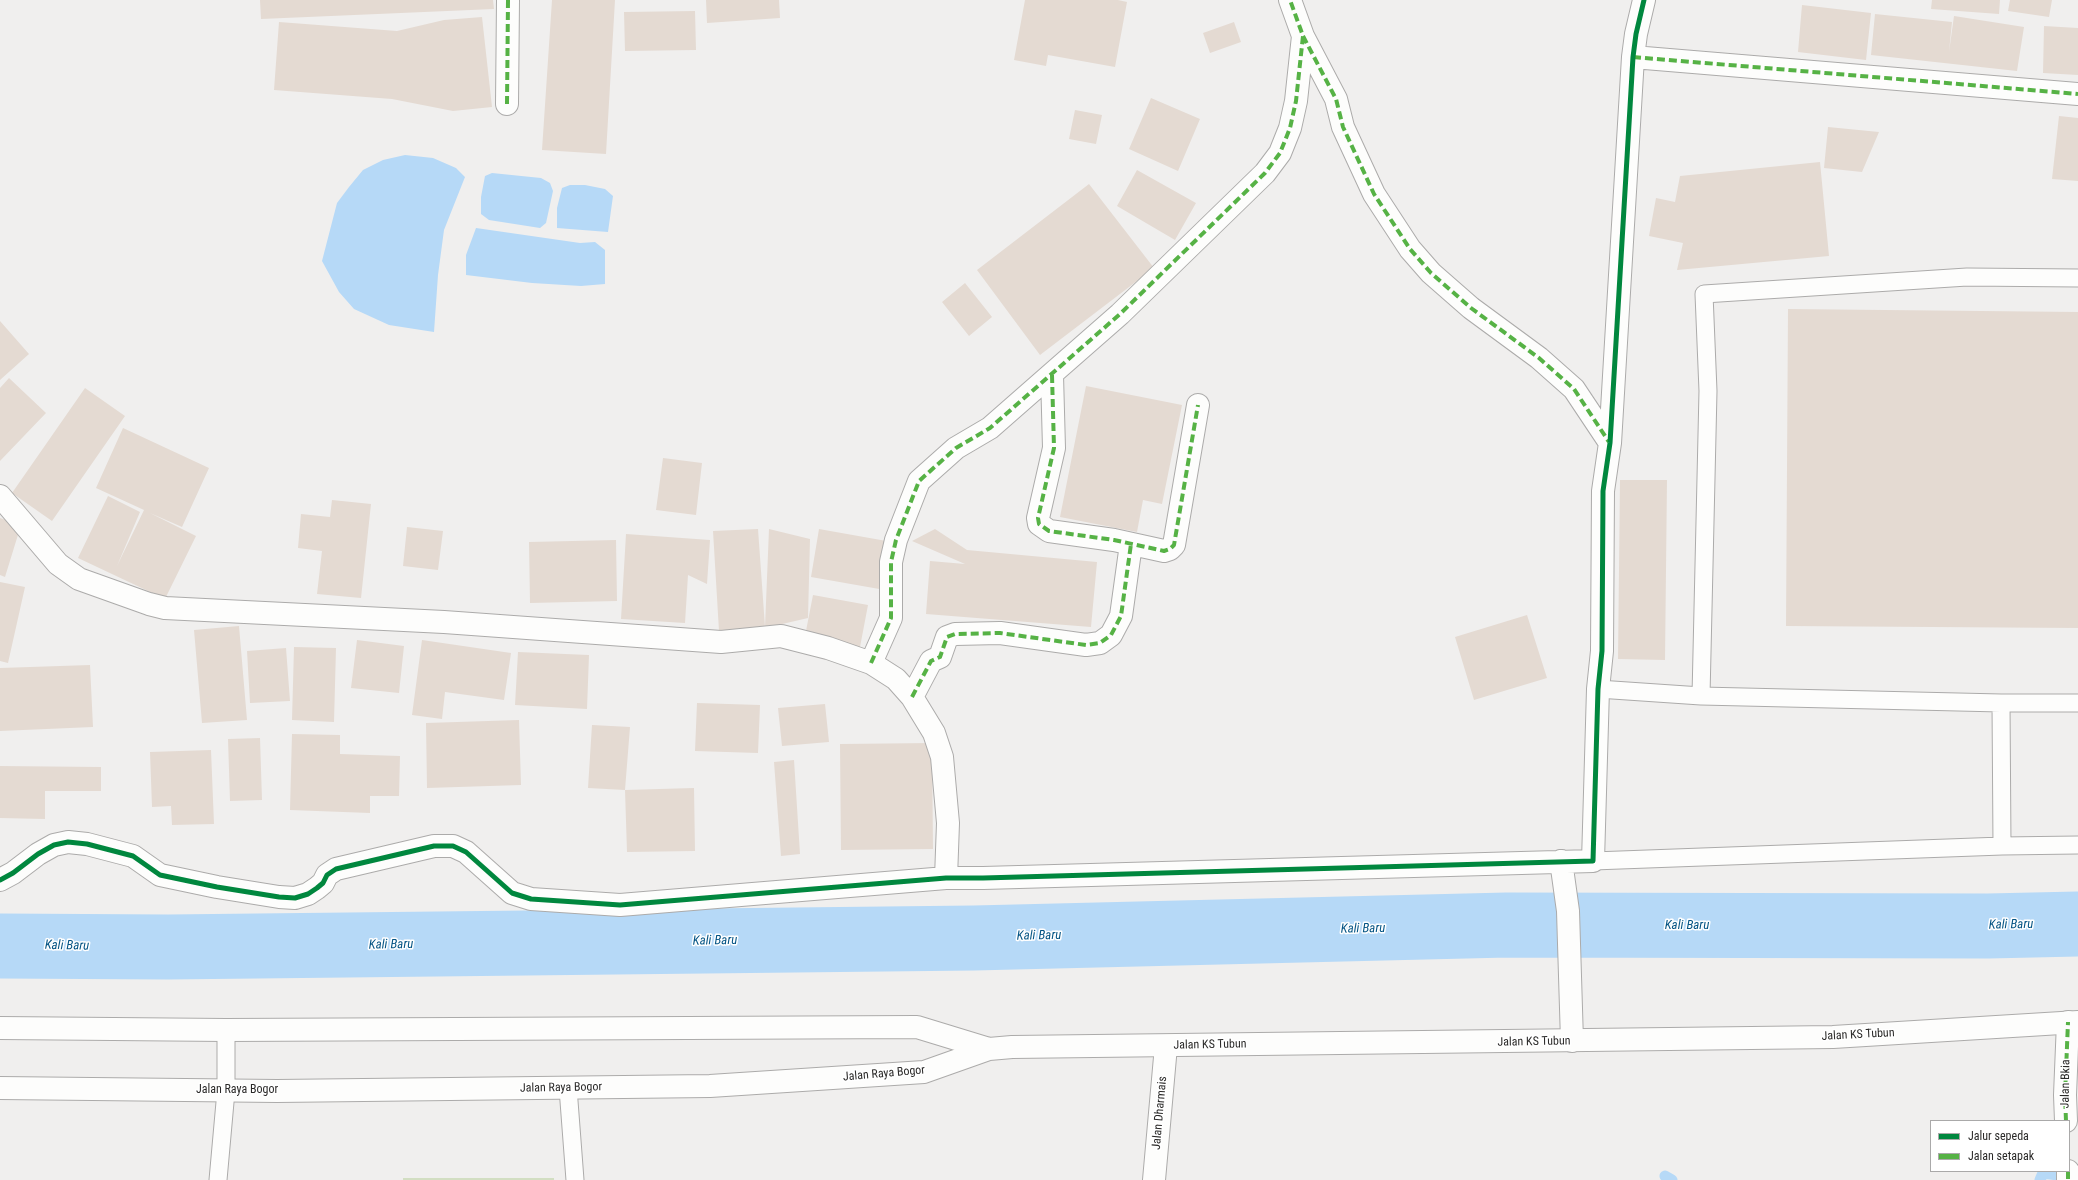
<!DOCTYPE html>
<style>
body{margin:0}
#map{position:relative;width:2078px;height:1180px;overflow:hidden;background:#f0efee;font-family:"Roboto Condensed",sans-serif}
canvas{display:block}
.legend{position:absolute;left:1930px;top:1120px;width:140px;height:52px;box-sizing:border-box;background:#fff;border:1px solid #aaa9a9;margin:0;padding:5px 7px;list-style:none;font-size:12px;color:#2a2928}
.legend li{display:flex;align-items:center;gap:8px;height:20px}
.legend b{width:20px;border:1px solid #aaa9a9}
</style>
<div id="map">
<canvas width="2078" height="1180"></canvas>
<ul class="legend">
<li><b style="height:5px;background:#00873e"></b>Jalur sepeda</li>
<li><b style="height:5px;background:#56b245"></b>Jalan setapak</li>
</ul>
</div>
<script>
const ctx = document.querySelector('canvas').getContext('2d');
ctx.lineJoin = 'round';
function fillPath(path, color) { ctx.fillStyle = color; ctx.fill(path, 'evenodd'); }
const shape = rows => new Path2D(rows.map(r => 'M' + r).join(''));
function trace(path, color, width, dash) { ctx.strokeStyle = color; ctx.lineWidth = width; ctx.lineCap = dash ? 'butt' : 'round'; ctx.setLineDash(dash || []); ctx.stroke(path); }
function label(font, color, halo, rows, align = 'center') {
  ctx.font = font + ' "Roboto Condensed",sans-serif'; ctx.lineWidth = 3; ctx.setLineDash([]); ctx.textBaseline = 'middle'; ctx.strokeStyle = halo; ctx.fillStyle = color; for (const [text, x, y, turn = 0] of rows) {
    ctx.save(); ctx.translate(x, y); ctx.rotate((+turn || 0) * Math.PI / 180); ctx.textAlign = isNaN(turn) ? turn : align; if (halo) ctx.strokeText(text, 0, 0); ctx.fillText(text, 0, 0); ctx.restore();
  }
}
const green = shape([
 [403,1178,554,1178,554,1180,403,1180]
]);
const water = shape([
 [405,155,433,158,456,168,465,177,444,230,438,275,434,332,389,325,354,309,339,292,322,261,337,203,349,187,363,170,383,160],
 [492,173,541,178,550,183,553,191,546,223,540,228,489,220,481,214,481,197,485,176],
 [570,185,585,185,605,189,613,196,608,232,557,228,557,208,562,188],
 [476,228,580,243,595,242,605,250,605,284,581,286,532,283,466,275,466,255]
]);
const stream = shape([
 [1665,1176,1672,1180],
 [2040,1180,2043,1173,2072,1177]
]);
const river = shape([
 [0,946,168,947,974,938,1507,925,1988,926,2078,924]
]);
const building = shape([
 [260,0,493,0,494,9,261,19],
 [552,0,615,0,606,154,542,150],
 [706,0,779,0,780,18,707,23],
 [1025,0,1118,0,1127,2,1115,67,1048,55,1046,66,1014,60],
 [1932,0,2000,0,1999,14,1931,9],
 [2010,0,2052,0,2049,17,2008,11],
 [1802,5,1871,13,1866,60,1798,52],
 [695,11,696,50,625,51,624,12],
 [1875,14,1952,22,1949,52,1954,16,2024,27,2017,71,1871,55],
 [482,17,492,107,453,111,392,99,274,90,279,22,397,31,444,20],
 [1234,22,1241,42,1210,53,1203,33],
 [2044,26,2078,28,2078,75,2043,73],
 [1151,98,1200,119,1178,171,1129,149],
 [1075,110,1102,115,1096,144,1069,139],
 [2059,116,2078,118,2078,181,2052,179],
 [1828,127,1879,132,1862,172,1824,168],
 [1820,162,1829,256,1677,270,1683,243,1649,236,1656,198,1675,202,1680,176],
 [1137,170,1196,203,1175,240,1117,206],
 [1089,184,1154,268,1040,355,977,270],
 [965,283,992,317,969,336,942,302],
 [1788,309,2078,312,2078,628,1786,626],
 [0,321,29,354,0,380],
 [9,378,46,413,0,461,0,388],
 [1086,386,1182,405,1162,504,1143,500,1137,532,1060,517],
 [85,388,125,416,52,521,12,493],
 [123,428,209,468,182,527,150,513,196,536,165,599,78,558,108,496,140,512,117,566,144,510,96,488],
 [663,458,702,463,696,515,656,510],
 [1620,480,1667,480,1665,660,1618,659],
 [332,500,371,504,361,598,317,594,322,551,298,548,301,514,330,517],
 [0,518,21,525,5,577,0,575],
 [407,527,443,531,438,570,403,566],
 [758,529,765,627,769,529,810,539,808,618,765,628,719,631,713,531],
 [819,529,892,542,885,590,811,577],
 [935,529,967,550,1097,562,1091,627,926,614,930,561,965,564,912,541],
 [626,534,710,540,707,584,688,575,685,623,621,619],
 [616,540,617,601,530,603,529,542],
 [0,582,25,587,8,663,0,661],
 [813,595,868,605,860,647,805,636],
 [1527,615,1547,678,1474,700,1455,637],
 [239,626,247,720,202,723,194,630],
 [357,640,404,646,399,693,351,688],
 [422,640,511,653,504,700,445,692,442,719,412,715],
 [294,647,336,648,334,722,292,720],
 [286,648,290,701,250,703,247,651],
 [518,652,589,655,587,709,515,705],
 [90,665,93,727,0,731,0,668],
 [697,703,760,705,758,753,695,751],
 [825,704,829,742,782,746,778,708],
 [519,720,521,785,427,788,426,723],
 [592,725,630,727,625,790,588,788],
 [292,734,340,735,340,754,400,756,399,796,370,796,370,813,290,810],
 [260,738,262,800,230,801,228,739],
 [932,743,933,849,841,850,840,744],
 [211,750,214,824,172,825,171,806,152,807,150,752],
 [794,760,800,854,781,856,774,762],
 [0,766,101,767,101,791,45,791,45,819,0,818],
 [694,788,695,851,627,852,625,790]
]);
const service = shape([
 [1598,689,1701,696,2001,703,2078,703],
 [1701,696,1708,391,1704,294,1967,277,2078,278],
 [2001,703,2002,846],
 [1593,861,2002,846,2078,845],
 [568,1088,575,1180],
 [218,1180,226,1091,226,1030]
]);
const minor = shape([
 [1303,36,1336,99,1343,127,1374,194,1410,249,1431,273,1471,308,1539,358,1574,389,1610,443],
 [1633,57,2078,94],
 [507,104,508,0],
 [1052,375,1054,448,1038,518,1039,524,1049,531,1114,540,1164,551,1170,549,1174,545,1198,405],
 [0,496,58,564,79,579,149,604,165,608,444,622,721,642,781,636,828,648,871,663,896,679,912,697,934,733,942,757,948,823,946,878],
 [871,663,891,618,891,562,896,540,919,481,956,448,990,428,1120,314,1265,173,1280,153,1290,128,1296,101,1303,36,1290,0],
 [912,697,931,661,940,657,947,637,955,634,1000,633,1086,645,1100,643,1111,635,1121,616,1131,544],
 [1561,861,1568,911,1572,1041],
 [0,880,13,873,38,854,54,845,68,842,87,844,133,856,160,875,217,887,279,897,295,898,308,894,317,888,323,883,327,875,336,869,434,846,453,846,466,852,512,893,531,899,620,905,946,878,983,878,1593,861,1598,689,1602,651,1603,491,1610,443,1633,57,1636,34,1644,0],
 [2066,1121,2065,1095,2068,1022],
 [2068,1171,2068,1180],
 [1154,1180,1166,1046]
]);
const trunk = shape([
 [0,1028,226,1030,917,1027,989,1049],
 [0,1088,277,1091,710,1086,924,1072,989,1049,1012,1047,1833,1037,2078,1022]
]);
const quiet = shape([
 [1303,36,1336,99,1343,127,1374,194,1410,249,1431,273,1471,308,1539,358,1574,389,1609,442],
 [1633,57,2078,94],
 [507,104,508,0],
 [1052,375,1054,448,1038,518,1039,524,1049,531,1114,540,1164,551,1170,549,1174,545,1198,405],
 [871,663,891,618,891,562,896,540,919,481,956,448,990,428,1120,314,1265,173,1280,153,1290,128,1296,101,1303,36,1290,0],
 [912,697,931,661,940,657,947,637,955,634,1000,633,1086,645,1100,643,1111,635,1121,616,1131,544],
 [2066,1121,2065,1095,2068,1022],
 [2068,1171,2068,1180]
]);
const cycleway = shape([
 [0,880,13,873,38,854,54,845,68,842,87,844,133,856,160,875,217,887,279,897,295,898,308,894,317,888,323,883,327,875,336,869,434,846,453,846,466,852,512,893,531,899,620,905,946,878,983,878,1593,861,1598,689,1602,651,1603,491,1610,443,1633,57,1636,34,1644,0]
]);
const streetNames = [
 ["Jalan KS Tubun",1858,1035,-3],
 ["Jalan KS Tubun",1534,1042,-1],
 ["Jalan KS Tubun",1210,1045,-1],
 ["Jalan Raya Bogor",884,1074,-5],
 ["Jalan Bkia",2066,1084,-89],
 ["Jalan Raya Bogor",561,1088,-1],
 ["Jalan Raya Bogor",237,1090],
 ["Jalan Dharmais",1160,1113,-85]
];
const waterNames = [
 ["Kali Baru",2011,925,-1],
 ["Kali Baru",1687,926],
 ["Kali Baru",1363,929,-1],
 ["Kali Baru",1039,936,-1],
 ["Kali Baru",715,941,-1],
 ["Kali Baru",391,945,-1],
 ["Kali Baru",67,946,1]
];
fillPath(green, '#d2dec2');
fillPath(water, '#b6d9f7');
trace(stream, '#b6d9f7', 11);
trace(river, '#b6d9f7', 65);
fillPath(building, '#e4dad2');
trace(service, '#acabaa', 19);
trace(minor, '#acabaa', 24);
trace(trunk, '#acabaa', 24);
trace(service, '#fdfdfc', 17);
trace(minor, '#fdfdfc', 22);
trace(trunk, '#fdfdfc', 22);
trace(quiet, '#56b245', 4, [8, 4]);
trace(cycleway, '#00873e', 5);
label('12px', '#2a2928', '#fff', streetNames);
label('italic 13px', '#045484', '#fff', waterNames);
</script>
